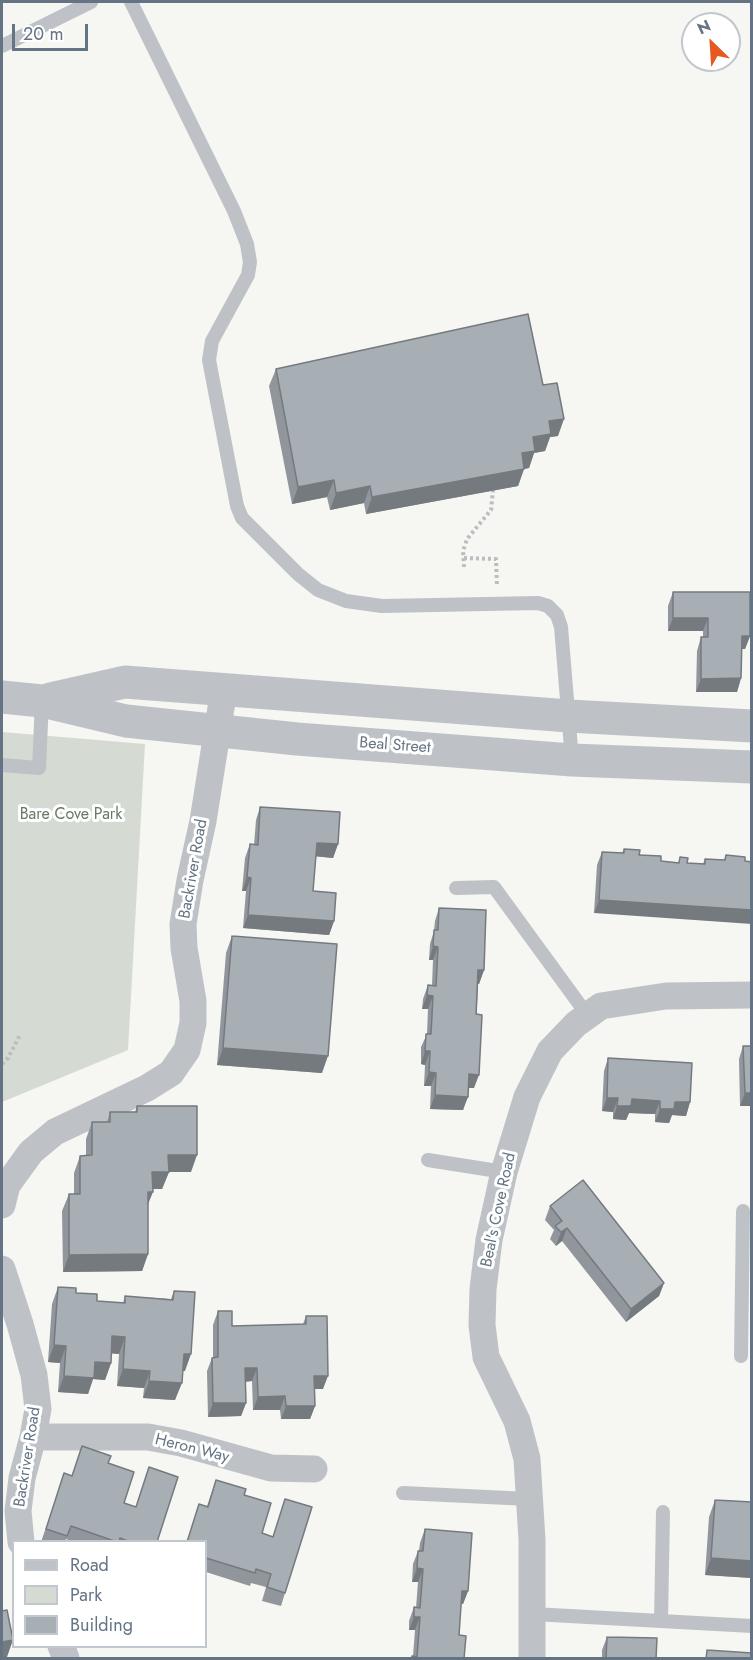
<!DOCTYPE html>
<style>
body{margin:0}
#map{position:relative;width:753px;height:1660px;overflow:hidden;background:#f6f6f2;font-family:Jost,sans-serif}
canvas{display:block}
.frame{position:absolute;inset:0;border:3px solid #647484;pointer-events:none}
.legend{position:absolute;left:12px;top:1540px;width:195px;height:108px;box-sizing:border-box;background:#fff;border:2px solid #c1c7ce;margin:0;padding:8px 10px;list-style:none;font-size:18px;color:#647484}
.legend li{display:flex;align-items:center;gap:12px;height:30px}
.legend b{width:30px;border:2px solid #c1c7ce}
.north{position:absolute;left:681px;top:12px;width:60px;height:60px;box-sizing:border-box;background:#fff;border:2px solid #c1c7ce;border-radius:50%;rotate:335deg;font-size:16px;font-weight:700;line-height:24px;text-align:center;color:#647484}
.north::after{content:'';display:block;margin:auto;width:21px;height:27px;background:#e65a22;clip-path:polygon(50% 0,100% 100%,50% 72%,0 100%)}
.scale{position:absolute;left:12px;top:24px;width:76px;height:27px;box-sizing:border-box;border:3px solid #647484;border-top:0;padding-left:8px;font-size:18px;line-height:21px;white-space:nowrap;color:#647484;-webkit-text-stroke:4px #fff;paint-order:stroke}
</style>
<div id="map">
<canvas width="753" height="1660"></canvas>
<div class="frame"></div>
<ul class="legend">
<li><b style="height:8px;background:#bec2c7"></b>Road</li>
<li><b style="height:16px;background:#d5dbd2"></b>Park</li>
<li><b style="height:16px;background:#a7afb5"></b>Building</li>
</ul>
<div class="north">N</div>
<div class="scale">20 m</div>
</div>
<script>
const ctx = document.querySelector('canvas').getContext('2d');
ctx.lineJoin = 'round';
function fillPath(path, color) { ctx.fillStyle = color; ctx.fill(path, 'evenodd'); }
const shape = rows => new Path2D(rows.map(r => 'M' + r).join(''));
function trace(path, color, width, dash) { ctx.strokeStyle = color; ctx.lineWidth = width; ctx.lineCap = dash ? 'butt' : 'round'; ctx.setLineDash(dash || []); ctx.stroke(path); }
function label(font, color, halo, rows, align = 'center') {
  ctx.font = font + ' Jost,sans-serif'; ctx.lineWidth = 6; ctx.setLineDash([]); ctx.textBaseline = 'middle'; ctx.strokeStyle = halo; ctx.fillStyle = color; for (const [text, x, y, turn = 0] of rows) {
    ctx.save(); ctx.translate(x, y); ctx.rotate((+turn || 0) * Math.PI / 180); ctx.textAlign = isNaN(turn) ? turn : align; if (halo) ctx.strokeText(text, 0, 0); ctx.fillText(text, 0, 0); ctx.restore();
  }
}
const green = shape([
 [2,732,145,744,128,1050,2,1102]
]);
const path = shape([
 [464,558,496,559,497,586],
 [464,567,463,551,467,539,491,510,493,490],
 [2,1064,8,1058,20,1035]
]);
const service = shape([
 [131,2,234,211,247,244,250,262,248,275,212,341,209,360,237,506,242,518,298,574,318,590,346,601,382,606,538,603,548,606,557,615,561,627,572,760],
 [2,46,91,2],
 [2,765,39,768,42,701],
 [456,888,494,887,588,1016],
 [428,1160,504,1172],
 [741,1356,743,1211],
 [403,1493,529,1499],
 [533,1614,752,1626],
 [661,1621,663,1512]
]);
const minor = shape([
 [2,1205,7,1185,31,1152,55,1132,147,1088,171,1073,187,1050,193,1023,193,1001,184,948,183,924,190,880,203,821,224,689],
 [2,1269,20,1324,34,1375,38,1409,33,1437,22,1478,18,1511,21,1542],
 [33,1437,148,1437,181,1443,271,1468,314,1469],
 [61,1646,66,1658],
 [532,1658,532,1540,527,1459,517,1421,486,1357,482,1325,483,1289,489,1240,504,1172,527,1097,550,1051,576,1024,601,1006,666,996,752,995]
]);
const tertiary = shape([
 [2,697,42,701,126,721,297,739,572,760,752,767],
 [50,699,125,682,569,716,752,726]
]);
const wall = shape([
 [276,369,543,385,558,436,550,437,545,451,534,453,529,468,524,469,518,486,366,514,364,503,330,510,327,497,292,504,269,386],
 [673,592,750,636,745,649,742,649,741,678,737,692,696,692,697,651,701,637,703,637,703,631,668,631,668,606],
 [260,807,338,844,333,858,316,856,313,891,334,921,329,935,243,928,246,891,242,891,245,858,250,844,254,845,256,820],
 [624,849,661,861,678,863,680,857,687,863,703,864,705,859,724,860,726,855,745,861,594,913,597,865,602,852,622,853],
 [439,908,484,970,479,984,478,984,474,1088,468,1088,463,1110,430,1109,431,1086,424,1086,425,1065,421,1064,421,1047,427,1034,428,1009,422,1009,423,999,428,985,432,985,433,960,429,960,430,944,434,931,435,921],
 [232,936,322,1073,217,1065,226,953],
 [743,1046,752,1046,752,1106,740,1106,739,1059],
 [608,1058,690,1102,686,1116,672,1115,669,1123,655,1122,655,1114,629,1113,626,1120,613,1119,613,1112,602,1111,604,1071],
 [137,1106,191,1172,169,1172,162,1189,153,1189,148,1204,148,1254,142,1271,63,1272,62,1211,69,1194,74,1194,74,1173,80,1156,86,1156,86,1139,92,1122,107,1122,110,1112,135,1112],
 [550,1206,664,1283,659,1296,626,1322,562,1241,556,1246,550,1239,554,1230,545,1220],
 [58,1287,97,1301,123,1303,125,1296,171,1299,174,1291,185,1371,182,1371,175,1400,143,1398,144,1388,117,1386,119,1354,111,1353,111,1363,105,1380,93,1379,88,1394,58,1392,60,1363,48,1362,52,1304],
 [218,1311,232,1326,303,1324,306,1316,323,1389,314,1389,315,1406,310,1419,281,1419,280,1410,253,1410,252,1381,245,1382,246,1403,241,1416,208,1417,207,1371,212,1358,213,1357,213,1325],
 [82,1446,108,1463,124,1503,136,1507,149,1467,157,1542,73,1542,66,1539,65,1542,41,1542,60,1487,72,1476],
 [216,1480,244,1495,262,1533,273,1537,285,1499,285,1593,281,1606,262,1601,266,1587,251,1583,250,1586,206,1572,206,1542,187,1542,199,1504,207,1506],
 [715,1500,752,1502,752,1578,705,1575,709,1517],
 [425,1529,468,1591,463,1604,461,1604,459,1635,464,1659,411,1659,412,1656,413,1656,415,1630,409,1630,409,1621,414,1607,416,1608,418,1582,412,1582,413,1564,418,1551,419,1551,420,1543],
 [607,1637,656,1659,602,1659,602,1650]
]);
const shadedWall = shape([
 [564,419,558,436,550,437,545,451,534,453,529,468,524,469,518,486,366,514,372,497,522,453,533,437,549,421],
 [334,480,327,497,292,504,298,487],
 [370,486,364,503,330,510,336,493],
 [673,618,708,618,703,631,668,631],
 [742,636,750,636,745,649,737,649],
 [741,678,737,692,696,692,701,679],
 [317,843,338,844,333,858,312,856],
 [247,877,251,878,246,891,242,891],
 [599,900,752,910,752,924,594,913],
 [248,915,334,921,329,935,243,928],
 [433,946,438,947,433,960,429,960],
 [478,970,484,970,479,984,473,984],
 [427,995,433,996,428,1009,422,1009],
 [223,1048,328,1056,322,1073,217,1065],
 [425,1051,430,1051,425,1065,421,1064],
 [429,1072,436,1073,431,1086,424,1086],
 [469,1074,479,1075,474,1088,464,1088],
 [745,1093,752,1093,752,1106,740,1106],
 [435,1095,468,1097,463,1110,430,1109],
 [607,1098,618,1098,613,1112,602,1111],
 [632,1099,660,1101,655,1114,629,1113,626,1120,613,1119,617,1106],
 [675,1102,690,1102,686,1116,672,1115,669,1123,655,1122,660,1109],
 [168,1155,197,1155,191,1172,162,1172],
 [152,1172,169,1172,162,1189,146,1189],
 [148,1192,153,1192,146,1209],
 [567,1228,562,1241,556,1246,561,1232],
 [148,1254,142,1271,63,1272,69,1255],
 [664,1283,659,1296,626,1322,631,1309],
 [112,1336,125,1337,119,1354,106,1353],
 [54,1345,66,1346,60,1363,48,1362],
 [184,1354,191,1354,185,1371,177,1371],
 [95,1362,111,1363,105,1380,93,1379,88,1394,58,1392,64,1376],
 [245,1368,257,1368,252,1381,240,1382],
 [123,1369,150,1371,144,1388,117,1386],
 [314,1376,328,1376,323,1389,309,1389],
 [149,1381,182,1383,175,1400,143,1398],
 [285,1396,280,1410,253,1410,258,1397],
 [213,1403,246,1403,241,1416,208,1417],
 [286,1406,315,1406,310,1419,281,1419],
 [711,1558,752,1561,752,1578,705,1575],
 [417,1568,423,1569,418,1582,412,1582],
 [462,1591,468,1591,463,1604,457,1604],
 [414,1617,420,1617,415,1630,409,1630],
 [13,1640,7,1657,2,1658,2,1642]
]);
const building = shape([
 [528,314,543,385,557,383,564,419,549,421,551,434,533,437,535,451,522,453,524,469,372,497,370,486,336,493,334,480,298,487,276,369,528,314],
 [673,592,750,592,750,636,742,636,741,678,701,679,701,637,708,637,708,618,673,618,673,592],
 [260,807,340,812,338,844,317,843,313,891,336,893,334,921,248,915,251,878,247,877,250,844,258,845,260,807],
 [624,849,640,850,639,855,661,856,661,861,679,863,680,857,688,858,687,863,705,864,705,859,725,860,726,855,745,857,745,861,752,862,752,910,599,900,602,852,624,853,624,849],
 [439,908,486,910,484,970,478,970,476,1014,482,1015,479,1075,469,1074,468,1097,435,1095,436,1073,429,1072,430,1051,425,1051,426,1034,431,1034,433,996,427,995,428,985,436,986,438,947,433,946,434,930,438,930,439,908],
 [232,936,337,944,328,1056,223,1048,232,936],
 [743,1046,752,1046,752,1093,745,1093,743,1046],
 [608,1058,692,1063,690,1102,675,1102,674,1109,660,1109,660,1101,632,1099,631,1106,617,1106,618,1098,607,1098,608,1058],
 [137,1106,197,1106,197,1155,168,1155,169,1172,152,1172,153,1192,148,1192,148,1254,69,1255,69,1194,80,1194,80,1156,92,1155,92,1122,110,1122,110,1112,137,1112,137,1106],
 [583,1180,664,1283,631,1309,567,1228,561,1232,555,1226,562,1221,550,1206,583,1180],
 [58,1287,76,1288,76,1293,97,1294,97,1301,125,1303,125,1296,173,1300,174,1291,195,1292,191,1354,184,1354,182,1383,149,1381,150,1371,123,1369,125,1337,112,1336,111,1363,95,1362,94,1378,64,1376,66,1346,54,1345,58,1287],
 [218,1311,232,1311,232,1326,306,1324,306,1316,327,1316,328,1376,314,1376,315,1406,286,1406,285,1396,258,1397,257,1368,245,1368,246,1403,213,1403,212,1358,218,1357,218,1311],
 [82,1446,111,1456,108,1463,134,1472,124,1503,136,1507,149,1467,178,1477,157,1542,130,1542,120,1538,119,1542,117,1542,71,1526,67,1536,46,1529,64,1473,72,1476,82,1446],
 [216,1480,246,1489,244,1495,271,1503,262,1533,273,1537,285,1499,312,1507,285,1593,267,1587,271,1574,256,1569,255,1573,206,1558,206,1560,206,1542,187,1542,199,1504,208,1507,216,1480],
 [715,1500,752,1502,752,1561,711,1558,715,1500],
 [425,1529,472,1533,468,1591,462,1591,459,1635,466,1636,464,1659,412,1659,412,1656,417,1657,420,1617,414,1617,414,1607,420,1608,423,1569,417,1568,418,1551,423,1551,425,1529],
 [7,1610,13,1640,2,1642,2,1611,7,1610],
 [607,1637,657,1638,656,1659,606,1659,607,1637],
 [707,1650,752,1653,752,1659,706,1659,707,1650]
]);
const streetNames = [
 ["Beal Street",395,746,4],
 ["Backriver Road",194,869,-80],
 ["Beal's Cove Road",499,1210,-78],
 ["Heron Way",192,1449,14],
 ["Backriver Road",28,1457,-81]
];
const parkNames = [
 ["Bare Cove Park",71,815]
];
fillPath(green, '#d5dbd2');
trace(path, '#bbbdc0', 4, [3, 3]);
trace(service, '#bec2c7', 14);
trace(minor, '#bec2c7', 27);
trace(tertiary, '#bec2c7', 33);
fillPath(wall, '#90969c');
fillPath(shadedWall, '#757a7f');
fillPath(building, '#a7afb5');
trace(building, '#757a7f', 1.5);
label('16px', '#647484', '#fff', streetNames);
label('16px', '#677b63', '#fff', parkNames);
</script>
